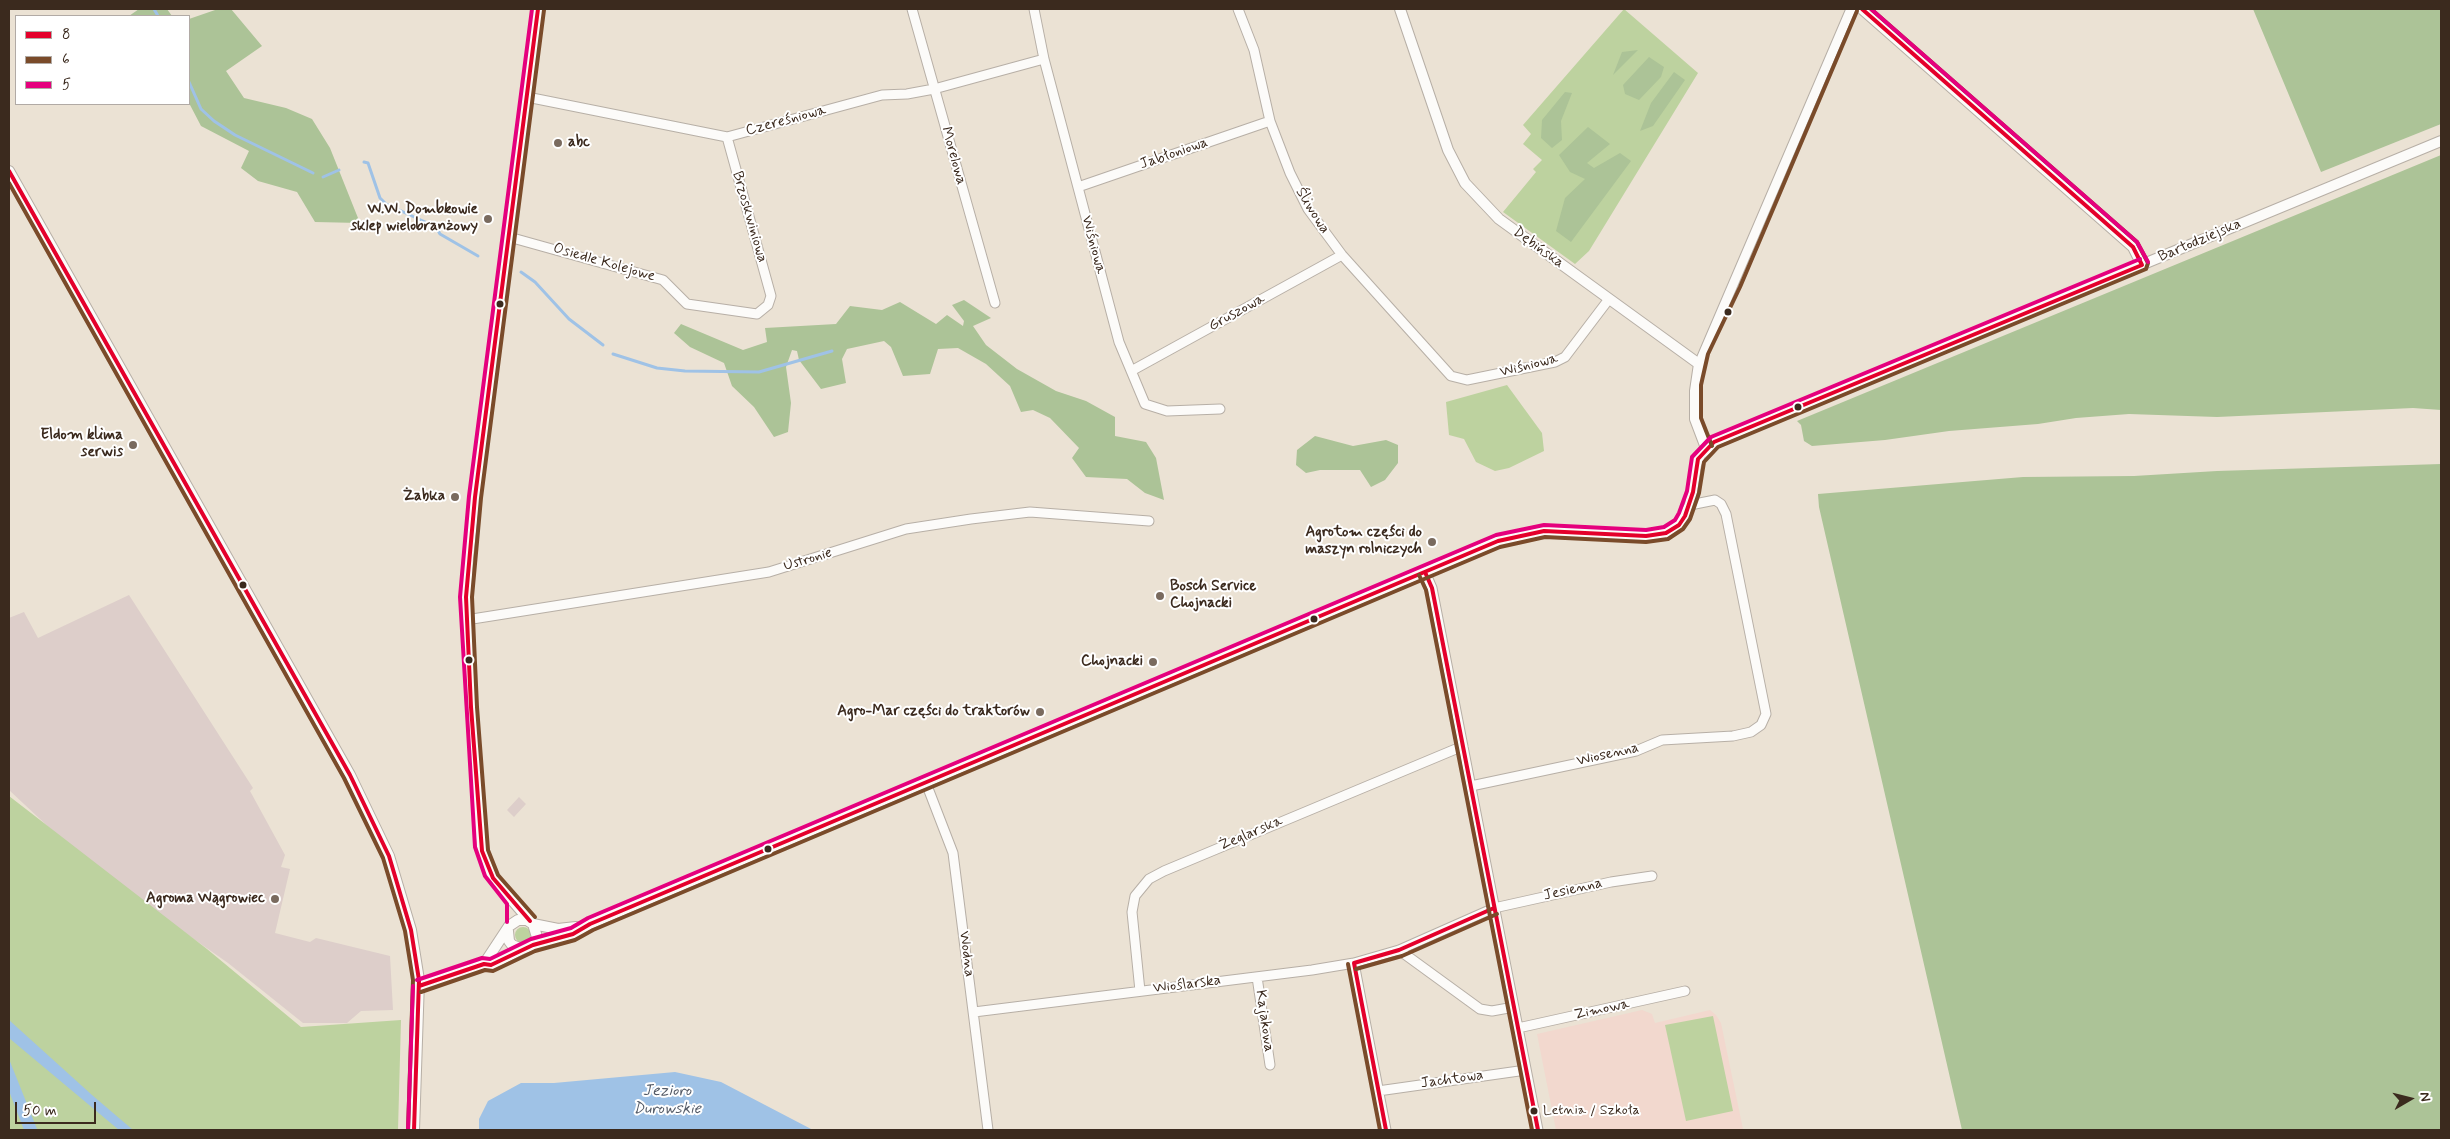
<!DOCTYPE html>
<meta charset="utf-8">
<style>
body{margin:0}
#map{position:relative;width:2450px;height:1139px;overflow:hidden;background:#ebe2d4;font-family:Mynerve,sans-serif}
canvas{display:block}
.frame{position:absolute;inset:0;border:10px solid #3b2a1e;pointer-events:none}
.legend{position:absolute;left:15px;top:15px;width:175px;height:90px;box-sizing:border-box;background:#fff;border:1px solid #b1aaa5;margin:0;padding:6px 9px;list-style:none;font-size:15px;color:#3b2a1e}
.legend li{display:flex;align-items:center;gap:10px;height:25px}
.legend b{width:25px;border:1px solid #b1aaa5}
.north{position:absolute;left:2385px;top:1074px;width:50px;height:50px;-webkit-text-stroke:4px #fff;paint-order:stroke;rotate:82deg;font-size:14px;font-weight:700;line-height:20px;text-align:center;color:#3b2a1e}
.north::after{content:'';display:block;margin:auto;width:18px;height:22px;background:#3b2a1e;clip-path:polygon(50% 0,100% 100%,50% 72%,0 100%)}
.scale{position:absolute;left:15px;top:1102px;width:81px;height:22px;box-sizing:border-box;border:2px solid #3b2a1e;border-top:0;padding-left:6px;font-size:15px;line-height:18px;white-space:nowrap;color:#3b2a1e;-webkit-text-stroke:4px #fff;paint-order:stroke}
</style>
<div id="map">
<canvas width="2450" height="1139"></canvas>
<div class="frame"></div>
<ul class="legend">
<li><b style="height:6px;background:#e4002b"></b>8</li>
<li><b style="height:6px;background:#7a4b2a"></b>6</li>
<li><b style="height:6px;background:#e5007d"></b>5</li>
</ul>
<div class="north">N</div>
<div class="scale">50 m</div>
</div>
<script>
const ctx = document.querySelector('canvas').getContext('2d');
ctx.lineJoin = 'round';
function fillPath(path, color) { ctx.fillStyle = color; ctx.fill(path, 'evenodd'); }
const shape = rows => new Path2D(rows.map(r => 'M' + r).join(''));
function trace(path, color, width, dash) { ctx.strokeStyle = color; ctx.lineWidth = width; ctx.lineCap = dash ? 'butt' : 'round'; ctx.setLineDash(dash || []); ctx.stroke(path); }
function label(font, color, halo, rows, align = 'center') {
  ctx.font = font + ' Mynerve,sans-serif'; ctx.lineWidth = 4; ctx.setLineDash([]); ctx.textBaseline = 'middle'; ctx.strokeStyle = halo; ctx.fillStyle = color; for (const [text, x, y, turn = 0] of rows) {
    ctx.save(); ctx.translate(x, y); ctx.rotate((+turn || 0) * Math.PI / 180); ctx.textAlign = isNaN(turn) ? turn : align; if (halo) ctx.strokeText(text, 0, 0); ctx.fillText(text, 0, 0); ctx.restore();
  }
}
const built = shape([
 [1642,1010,1652,1014,1655,1023,1710,1010,1716,1015,1721,1023,1743,1129,1556,1130,1537,1034]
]);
const industrial = shape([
 [129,595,253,788,250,791,285,855,281,867,290,869,275,933,310,942,316,938,390,956,393,1010,361,1011,347,1023,303,1023,228,963,118,886,71,848,9,790,9,618,24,612,38,638],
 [519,797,526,804,514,817,507,810]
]);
const green = shape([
 [1624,9,1698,73,1589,251,1575,264,1503,212,1536,172,1533,169,1542,160,1523,144,1531,134,1523,125],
 [1507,385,1542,433,1544,451,1509,468,1495,471,1476,462,1464,439,1449,435,1446,402],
 [9,796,207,949,301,1027,401,1020,398,1130,9,1130],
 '515 935a8 8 0 1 1 16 0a8 8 0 1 1-16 0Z',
 [1713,1016,1733,1111,1686,1121,1665,1025]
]);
const forest = shape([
 [139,9,167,9,172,16,129,16],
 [218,9,231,9,262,46,226,71,244,98,286,108,312,119,330,148,360,223,315,222,297,192,258,181,241,168,249,151,201,126,189,103,189,19],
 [2253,9,2441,9,2441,124,2321,172],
 [1638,50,1613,75,1622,52],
 [1649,57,1664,67,1661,77,1639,100,1625,94,1623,85],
 [1674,72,1685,80,1653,126,1640,131,1651,103],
 [1565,92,1572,93,1561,121,1562,140,1552,148,1541,138,1542,120],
 [1588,127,1610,144,1587,163,1594,168,1620,153,1631,161,1571,242,1556,231,1565,198,1585,179,1570,172,1559,155],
 [2441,155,2441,410,2413,408,2217,417,2129,414,2076,418,2038,424,1949,431,1885,440,1812,446,1804,441,1801,425,1797,421],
 [964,300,991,318,973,326,986,345,1017,369,1056,391,1086,401,1115,417,1115,436,1146,442,1156,458,1164,500,1145,493,1127,479,1086,477,1072,458,1079,448,1050,418,1033,410,1021,412,1010,386,986,364,958,348,938,349,930,374,903,376,891,347,884,341,847,349,842,359,846,383,821,389,799,360,797,351,792,350,786,367,791,403,788,432,774,437,754,407,732,386,724,363,690,347,674,333,681,324,743,350,767,342,765,328,836,324,850,306,882,310,900,302,936,324,947,315,963,326,964,321,952,305],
 [1315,436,1353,446,1386,440,1398,445,1398,463,1385,480,1371,487,1360,470,1320,470,1306,473,1296,465,1297,450],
 [2441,464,2441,1130,1962,1130,1819,507,1818,494,2023,477,2134,476,2217,471]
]);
const water = shape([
 [9,1020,92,1095,133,1130,119,1130,9,1038],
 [9,1059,37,1129,37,1130,24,1130,9,1091],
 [675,1072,721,1082,813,1130,479,1130,479,1119,488,1101,521,1083,554,1083]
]);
const stream = shape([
 [154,9,158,16],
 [189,82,201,109,214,121,235,135,313,173],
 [364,162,368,163,380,198,386,204,436,227,440,234,478,256],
 [323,177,339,170],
 [521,272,535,282,569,319,603,345],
 [613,354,657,368,685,371,759,372,832,351]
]);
const minor = shape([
 [912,9,995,303],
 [1034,9,1044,59,1119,342,1145,404,1167,411,1220,409],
 [1238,9,1254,50,1270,121,1290,173,1308,209,1342,255,1451,376,1467,380,1555,362,1565,357,1609,299],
 [527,97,727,137,882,95,907,94,934,89,1044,59],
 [1078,187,1270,121],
 [509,237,663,280,687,304,757,314,768,305,771,296,727,137],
 [1699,364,1851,9],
 [1133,370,1342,255],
 [1425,572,1432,588,1538,1130],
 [466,620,769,572,906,529,971,519,1030,512,1149,521],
 [926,783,953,853,988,1130],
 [1471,786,1636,751,1662,740,1733,736,1751,732,1761,725,1766,714,1726,514,1721,504,1715,500,1690,505],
 [1399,950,1480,1009,1492,1011,1514,1007],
 [1354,963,1386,1130],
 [1257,977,1270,1065],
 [1140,991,1132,912,1135,896,1149,879,1164,871,1463,746],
 [974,1012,1312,970,1354,963,1399,950,1494,908,1611,882,1652,876],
 [1518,1028,1685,991],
 [1378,1091,1526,1070]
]);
const tertiary = shape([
 [1400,9,1448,150,1465,183,1499,219,1699,364,1695,391,1695,419,1706,448],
 [1862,9,2133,247,2142,265],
 [9,171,350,775,389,856,411,930,419,980,414,1130],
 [530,921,493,878,482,851,471,707,466,597,468,558,475,497,538,9],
 [533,924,558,929,576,927],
 [533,945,573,934,590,924,1498,541,1544,531,1646,536,1666,533,1679,525,1690,505,1696,465,1700,455,1718,440,2441,141],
 [484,964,509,926,518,920,527,920,533,924,537,937,533,945,522,949,512,945,509,941,508,931],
 [419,986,484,964,491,965,522,949]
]);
const bus1 = shape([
 [1862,9,2133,247,2142,265],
 [9,171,350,775,389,856,411,930,419,980,414,1130],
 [1425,572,1432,588,1538,1130],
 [530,921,493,878,482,851,471,707,466,597,475,497,538,9],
 [419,986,484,964,491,965,533,945,573,934,590,924,1498,541,1544,531,1646,536,1666,533,1679,525,1685,516,1693,492,1698,459,1714,442,2142,265],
 [1386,1130,1354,963,1399,950,1494,908]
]);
const bus2 = shape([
 [9,183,344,778,383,858,405,931,413,980,408,1130],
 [1712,446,1701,418,1701,385,1708,354,1740,287,1857,11],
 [1419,575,1426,590,1532,1130],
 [535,917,498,875,488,850,477,707,472,597,481,498,544,10],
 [1348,964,1380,1130],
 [1356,969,1402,956,1497,914],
 [421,992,485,970,493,971,535,951,575,940,593,930,1500,547,1545,537,1646,542,1668,539,1683,529,1690,519,1699,493,1704,462,1718,447,2146,269,2148,263,2137,242,1871,9]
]);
const bus3 = shape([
 [1871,9,2137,242,2148,262],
 [507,922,507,904,485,876,475,847,460,597,469,496,532,9],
 [417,980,482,958,490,959,531,939,571,928,588,918,1496,535,1544,525,1646,530,1664,527,1675,520,1679,513,1687,491,1692,457,1711,437,2140,259],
 [408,1130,413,986]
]);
const markers = [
 [558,143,5,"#796a5e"],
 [488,219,5,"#796a5e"],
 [500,304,4.5,"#3b2a1e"],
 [1728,312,4.5,"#3b2a1e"],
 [1798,407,4.5,"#3b2a1e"],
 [133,445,5,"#796a5e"],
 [455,497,5,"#796a5e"],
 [1432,542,5,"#796a5e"],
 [243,585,4.5,"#3b2a1e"],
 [1160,596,5,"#796a5e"],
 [1314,619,4.5,"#3b2a1e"],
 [469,660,4.5,"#3b2a1e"],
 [1153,662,5,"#796a5e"],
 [1040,712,5,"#796a5e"],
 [768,849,4.5,"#3b2a1e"],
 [275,899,5,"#796a5e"],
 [1534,1111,4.5,"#3b2a1e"]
];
const busNames = [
 ["Letnia / Szkoła",1543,1111]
];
const streetNames = [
 ["Czereśniowa",786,121,-15],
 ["Jabłoniowa",1174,154,-19],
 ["Morelowa",953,156,74],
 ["Śliwowa",1312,211,58],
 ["Brzoskwiniowa",749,217,74],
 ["Bartodziejska",2200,241,-23],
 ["Wiśniowa",1093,245,75],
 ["Dębińska",1538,248,36],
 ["Osiedle Kolejowe",604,263,16],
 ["Gruszowa",1237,313,-29],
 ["Wiśniowa",1529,366,-14],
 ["Ustronie",808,560,-17],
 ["Wiosenna",1608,755,-13],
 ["Żeglarska",1251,834,-23],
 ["Jesienna",1573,890,-13],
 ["Wodna",966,954,83],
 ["Wioślarska",1187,985,-7],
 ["Zimowa",1602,1010,-12],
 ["Kajakowa",1264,1021,82],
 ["Jachtowa",1452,1080,-8]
];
const poiNames = [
 ["abc",568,143,"left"],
 ["W.W. Dombkowie",478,210],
 ["sklep wielobranżowy",478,227],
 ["Eldom klima",123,436],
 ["serwis",123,453],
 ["Żabka",445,497],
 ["Agrotom części do",1422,533],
 ["maszyn rolniczych",1422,550],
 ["Bosch Service",1170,587,"left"],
 ["Chojnacki",1170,604,"left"],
 ["Chojnacki",1143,662],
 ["Agro-Mar części do traktorów",1030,712],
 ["Agroma Wągrowiec",265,899]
];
const waterNames = [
 ["Jezioro",667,1092],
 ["Durowskie",667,1110]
];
fillPath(built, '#f2d8ce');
fillPath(industrial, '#ddceca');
fillPath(green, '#bdd29f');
fillPath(forest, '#acc397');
fillPath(water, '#9fc2e6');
trace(stream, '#9fc2e6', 3);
trace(minor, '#b7afa6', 11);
trace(tertiary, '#b7afa6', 12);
trace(minor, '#fcfbf9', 9);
trace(tertiary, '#fcfbf9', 10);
trace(bus1, '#e4002b', 4);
trace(bus2, '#7a4b2a', 4);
trace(bus3, '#e5007d', 4);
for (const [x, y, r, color] of markers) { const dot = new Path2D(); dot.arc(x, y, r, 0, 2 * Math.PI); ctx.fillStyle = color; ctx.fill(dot); trace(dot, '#fff', 2); }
label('14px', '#3b2a1e', '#fff', busNames, 'left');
label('15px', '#3b2a1e', '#fff', streetNames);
label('bold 15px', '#3b2a1e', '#fff', poiNames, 'right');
label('italic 16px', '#535a66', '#fff', waterNames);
</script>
